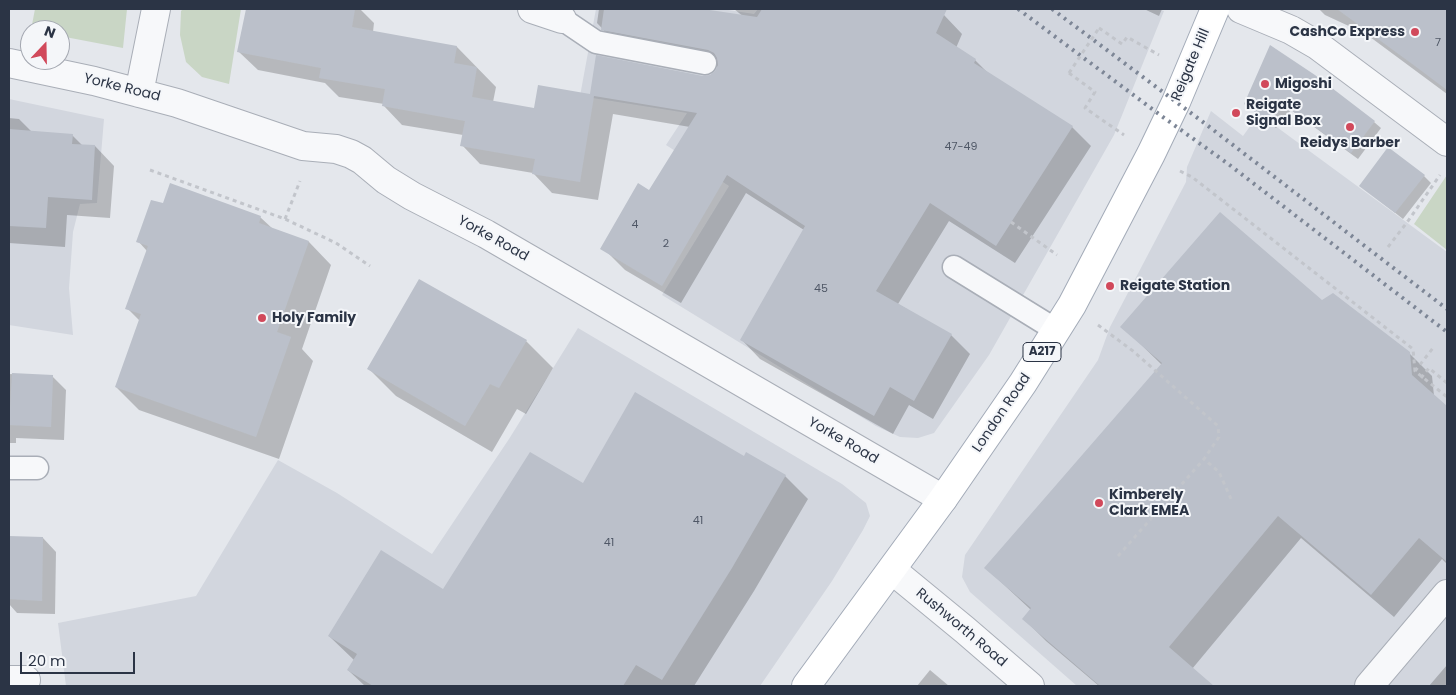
<!DOCTYPE html>
<style>
body{margin:0}
#map{position:relative;width:1456px;height:695px;overflow:hidden;background:#e4e7ec;font-family:Poppins,sans-serif}
canvas{display:block}
.frame{position:absolute;inset:0;border:10px solid #2b3445;pointer-events:none}
.north{position:absolute;left:20px;top:20px;width:50px;height:50px;box-sizing:border-box;background:#f4f6f9;border:1px solid #a4a8b1;border-radius:50%;rotate:21deg;font-size:14px;font-weight:700;line-height:20px;text-align:center;color:#2b3445}
.north::after{content:'';display:block;margin:auto;width:18px;height:22px;background:#d1495b;clip-path:polygon(50% 0,100% 100%,50% 72%,0 100%)}
.scale{position:absolute;left:20px;top:652px;width:115px;height:22px;box-sizing:border-box;border:2px solid #2b3445;border-top:0;padding-left:6px;font-size:15px;line-height:18px;white-space:nowrap;color:#2b3445;-webkit-text-stroke:4px #f4f6f9;paint-order:stroke}
</style>
<div id="map">
<canvas width="1456" height="695"></canvas>
<div class="frame"></div>
<div class="north">N</div>
<div class="scale">20 m</div>
</div>
<script>
const ctx = document.querySelector('canvas').getContext('2d');
ctx.lineJoin = 'round';
function fillPath(path, color) { ctx.fillStyle = color; ctx.fill(path, 'evenodd'); }
const shape = rows => new Path2D(rows.map(r => 'M' + r).join(''));
function trace(path, color, width, dash) { ctx.strokeStyle = color; ctx.lineWidth = width; ctx.lineCap = dash ? 'butt' : 'round'; ctx.setLineDash(dash || []); ctx.stroke(path); }
function label(font, color, halo, rows, align = 'center') {
  ctx.font = font + ' Poppins,sans-serif'; ctx.lineWidth = 4; ctx.setLineDash([]); ctx.textBaseline = 'middle'; ctx.strokeStyle = halo; ctx.fillStyle = color; for (const [text, x, y, turn = 0] of rows) {
    ctx.save(); ctx.translate(x, y); ctx.rotate((+turn || 0) * Math.PI / 180); ctx.textAlign = isNaN(turn) ? turn : align; if (halo) ctx.strokeText(text, 0, 0); ctx.fillText(text, 0, 0); ctx.restore();
  }
}
const built = shape([
 [596,9,722,9,754,14,758,9,1158,9,1164,11,1114,135,989,355,934,433,918,438,900,437,876,426,662,295,729,186,666,145,687,113,580,96],
 [9,99,104,119,97,203,80,204,73,232,69,288,73,335,9,325],
 [1211,111,1243,136,1259,114,1447,252,1447,686,1077,686,970,592,962,577,965,555,1098,360,1110,327,1186,182,1187,167],
 [578,328,842,484,866,503,870,516,863,530,832,581,760,686,66,686,58,623,196,596,278,460,337,493,432,554,509,439]
]);
const green = shape([
 [35,9,127,9,123,48,60,36,60,30,31,30],
 [183,9,241,9,229,84,202,77,186,62,180,35,181,11],
 [1447,175,1447,250,1414,224]
]);
const shadow = shape([
 [247,9,360,9,374,23,373,32,457,47,496,87,493,102,535,109,591,96,709,77,716,73,718,67,621,48,597,23,599,9,695,9,744,17,734,9,934,9,944,15,962,34,956,48,975,60,990,75,1072,127,1091,146,1015,263,949,221,898,304,951,335,970,354,933,419,909,405,893,434,760,359,742,340,804,230,746,193,681,303,625,270,606,251,650,191,690,127,613,114,598,200,552,193,533,173,480,164,462,145,463,135,402,125,384,106,384,104,339,97,325,83,258,70,239,52],
 [1144,9,1162,9,1159,16],
 [1319,9,1447,9,1447,94,1366,34,1325,15],
 [1271,46,1374,122,1381,128,1358,159,1291,110,1276,128,1246,104],
 [9,118,19,119,32,132,72,135,83,146,95,146,114,166,110,218,67,215,65,247,9,243],
 [1424,176,1431,183,1403,219,1361,186],
 [163,205,260,217,273,229,309,242,331,265,302,349,313,361,279,459,139,410,116,387,140,321,127,308,147,251,138,241],
 [1322,302,1409,353,1432,376,1434,396,1447,407,1447,564,1442,559,1394,617,1301,538,1192,669,1213,686,1099,686,1046,641,1024,619,1031,610,986,568,1162,365,1122,326],
 [526,341,553,368,526,414,517,409,492,452,396,396,369,369],
 [9,374,52,376,66,390,64,440,16,438,16,443,9,443],
 [785,476,808,499,754,591,694,686,365,686,348,670,354,660,329,636,444,591,583,485],
 [9,538,43,538,56,552,55,614,17,613,9,604],
 [1447,665,1447,686,1429,686],
 [930,670,949,686,917,686]
]);
const building = shape([
 [246,9,355,9,352,27,457,46,454,63,477,67,472,97,534,108,538,85,590,94,596,55,703,76,710,75,715,71,718,65,717,58,714,53,708,50,601,30,604,9,703,9,757,17,762,9,947,9,936,33,976,59,974,63,1073,126,996,246,930,203,876,291,952,334,914,401,890,387,874,416,740,340,805,226,727,175,662,286,600,249,638,183,649,190,697,113,594,96,580,182,532,174,535,159,460,146,465,121,382,106,385,89,319,78,321,68,237,52],
 [1337,9,1447,9,1447,90,1415,66],
 [1270,45,1315,75,1375,121,1351,153,1283,104,1269,122,1244,104],
 [9,129,73,134,72,144,95,145,92,200,48,197,46,228,9,226],
 [1388,147,1425,175,1395,213,1359,186],
 [170,183,261,216,259,223,309,241,277,332,291,337,256,437,115,387,141,314,125,309,148,246,136,242,151,200,163,203],
 [1220,212,1322,300,1333,293,1410,352,1412,375,1447,406,1447,562,1419,538,1371,595,1278,516,1169,647,1214,686,1100,686,1022,619,1031,608,984,568,1162,363,1120,327],
 [419,279,527,340,499,388,490,384,465,426,367,369],
 [12,373,53,375,51,427,9,425],
 [635,392,744,456,746,452,786,475,732,568,662,680,636,665,623,686,373,686,347,670,357,654,328,636,381,550,443,589,530,452,583,483],
 [9,536,43,537,42,601,9,599]
]);
const path = shape([
 [1099,28,1122,44,1127,37,1159,55],
 [1069,73,1095,92,1085,108,1124,135],
 [150,170,285,219,336,243,370,266],
 [1180,171,1192,177,1413,349,1415,371,1447,397],
 [285,219,300,181],
 [1011,222,1057,255],
 [1388,247,1408,221,1440,175],
 [1098,325,1133,351,1218,426,1219,437,1204,459,1219,472,1231,499],
 [1415,371,1433,348],
 [1421,378,1429,368,1447,383],
 [1118,556,1204,459]
]);
const service = shape([
 [562,19,596,42,705,63],
 [954,267,1056,330],
 [9,468,37,468]
]);
const minor = shape([
 [532,9,562,19],
 [1241,9,1291,30,1317,45,1447,142],
 [9,63,94,81,177,103,303,146,336,149,351,154,362,160,386,180,412,196,486,234,943,499],
 [139,93,156,9],
 [892,570,965,630,1030,686],
 [9,680,26,680],
 [1369,686,1447,594]
]);
const primary = shape([
 [806,686,943,499,1023,383,1072,305,1151,154,1176,102,1215,9]
]);
const rail = shape([
 [1018,9,1167,120,1227,163,1447,332],
 [1052,9,1199,119,1447,309]
]);
const pathBridge = shape([
 [1069,73,1099,28]
]);
const markers = [
 [1415,32,5,"#d1495b"],
 [1265,84,5,"#d1495b"],
 [1236,113,5,"#d1495b"],
 [1350,127,5,"#d1495b"],
 [1110,286,5,"#d1495b"],
 [262,318,5,"#d1495b"],
 [1099,503,5,"#d1495b"]
];
const numberNames = [
 ["7",1438,43],
 ["47-49",961,147],
 ["4",635,225],
 ["2",666,244],
 ["45",821,289],
 ["41",698,521],
 ["41",609,543]
];
const shields = [
 [1042,352,38]
];
const shieldNames = [
 ["A217",1042,352]
];
const poiNames = [
 ["CashCo Express",1405,32,"right"],
 ["Migoshi",1275,84],
 ["Reigate",1246,105],
 ["Signal Box",1246,121],
 ["Reidys Barber",1350,143,"center"],
 ["Reigate Station",1120,286],
 ["Holy Family",272,318],
 ["Kimberely",1109,495],
 ["Clark EMEA",1109,511]
];
const streetNames = [
 ["Reigate Hill",1191,65,-67],
 ["Yorke Road",122,88,14],
 ["Yorke Road",493,239,29],
 ["London Road",1002,413,-56],
 ["Yorke Road",843,441,30],
 ["Rushworth Road",961,628,40]
];
fillPath(built, '#d2d6de');
fillPath(green, '#c9d6c5');
fillPath(shadow, '#0003');
fillPath(building, '#bbc0ca');
trace(service, '#a9aeb7', 25);
trace(minor, '#a9aeb7', 30);
trace(primary, '#a3abb8', 30);
trace(path, '#c2c5cb', 3, [4, 4]);
trace(service, '#f7f8fa', 22);
trace(minor, '#f7f8fa', 28);
trace(primary, '#fff', 28);
trace(rail, '#7d8696', 4, [2.5, 5]);
trace(pathBridge, '#c2c5cb', 3, [4, 4]);
for (const [x, y, r, color] of markers) { const dot = new Path2D(); dot.arc(x, y, r, 0, 2 * Math.PI); ctx.fillStyle = color; ctx.fill(dot); trace(dot, '#f4f6f9', 2); }
label('11px', '#4f5766', null, numberNames);
for (const [x, y, w] of shields) { const box = new Path2D(); box.roundRect(x - w / 2, y - 9.5, w, 19, 4); ctx.fillStyle = '#f4f6f9'; ctx.fill(box); trace(box, '#2b3445', 1); }
label('bold 12px', '#2b3445', null, shieldNames);
label('bold 14px', '#2b3445', '#f4f6f9', poiNames, 'left');
label('14px', '#2b3445', '#f4f6f9', streetNames);
</script>
